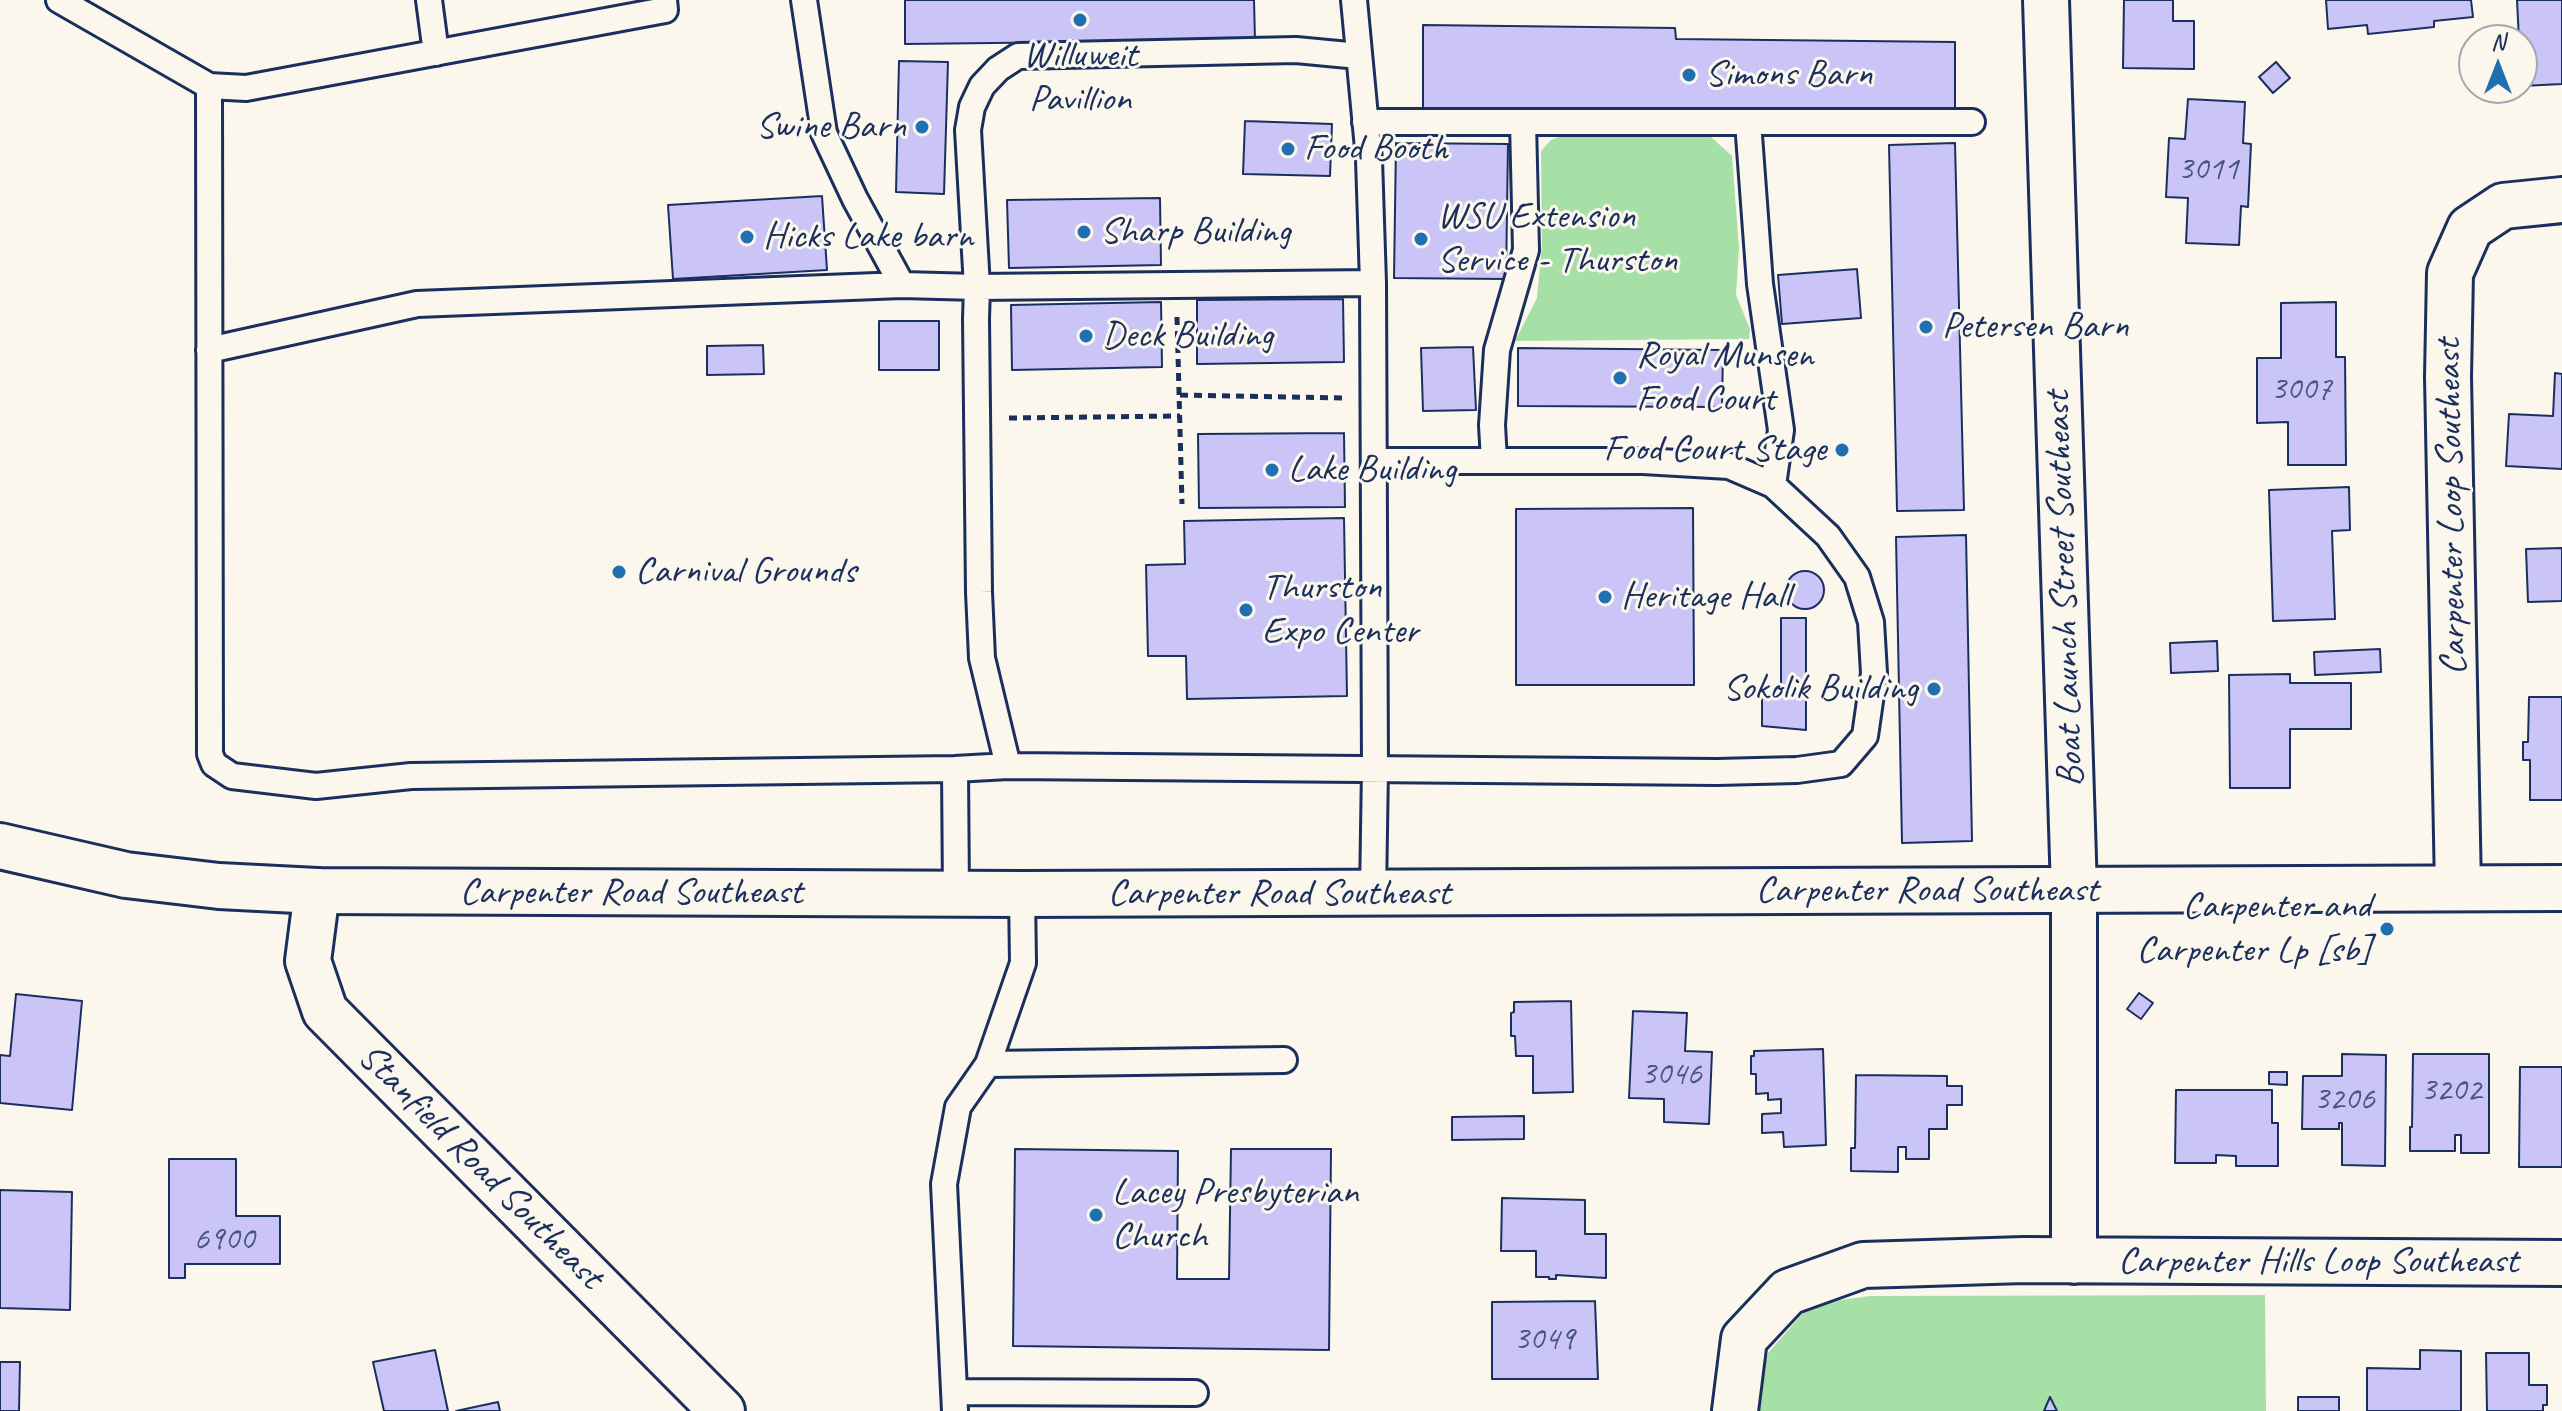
<!DOCTYPE html>
<style>
body{margin:0}
#map{position:relative;width:2562px;height:1411px;overflow:hidden;background:#fbf7ec;font-family:Caveat,sans-serif}
canvas{display:block}
.north{position:absolute;left:2458px;top:24px;width:80px;height:80px;box-sizing:border-box;background:#fbf7ec;border:2px solid #a1a7b3;border-radius:50%;rotate:0deg;font-size:22px;font-weight:700;line-height:32px;text-align:center;color:#1b2f5e}
.north::after{content:'';display:block;margin:auto;width:28px;height:36px;background:#1f6fb2;clip-path:polygon(50% 0,100% 100%,50% 72%,0 100%)}
</style>
<div id="map">
<canvas width="2562" height="1411"></canvas>
<div class="north">N</div>
</div>
<script>
const ctx = document.querySelector('canvas').getContext('2d');
ctx.lineJoin = 'round';
function fillPath(path, color) { ctx.fillStyle = color; ctx.fill(path, 'evenodd'); }
const shape = rows => new Path2D(rows.map(r => 'M' + r).join(''));
function trace(path, color, width, dash) { ctx.strokeStyle = color; ctx.lineWidth = width; ctx.lineCap = dash ? 'butt' : 'round'; ctx.setLineDash(dash || []); ctx.stroke(path); }
function label(font, color, halo, rows, align = 'center') {
  ctx.font = font + ' Caveat,sans-serif'; ctx.lineWidth = 6; ctx.setLineDash([]); ctx.textBaseline = 'middle'; ctx.strokeStyle = halo; ctx.fillStyle = color; for (const [text, x, y, turn = 0] of rows) {
    ctx.save(); ctx.translate(x, y); ctx.rotate((+turn || 0) * Math.PI / 180); ctx.textAlign = isNaN(turn) ? turn : align; if (halo) ctx.strokeText(text, 0, 0); ctx.fillText(text, 0, 0); ctx.restore();
  }
}
const green = shape([
 [1564,135,1710,136,1732,156,1739,248,1736,295,1750,329,1749,339,1515,341,1537,298,1542,244,1541,151,1551,140],
 [2265,1295,2266,1411,1757,1411,1757,1393,1768,1353,1811,1304,1870,1296]
]);
const building = shape([
 [905,0,1254,0,1255,40,905,44,905,0],
 [2124,0,2173,0,2173,21,2194,21,2194,69,2123,68,2124,0],
 [2326,0,2471,0,2473,17,2434,21,2434,27,2368,34,2367,25,2328,29,2326,0],
 [2517,0,2562,0,2562,84,2522,86,2522,40,2519,40,2517,0],
 [1423,25,1675,28,1676,39,1955,42,1955,108,1423,109,1423,25],
 [899,61,948,62,944,194,896,192,899,61],
 [2276,62,2290,78,2273,93,2259,77,2276,62],
 [2188,99,2245,102,2243,143,2251,144,2248,207,2241,206,2239,245,2186,243,2188,198,2166,197,2169,138,2185,139,2188,99],
 [1245,121,1332,124,1330,176,1243,174,1245,121],
 [1396,143,1508,144,1506,279,1394,278,1396,143],
 [1955,143,1964,510,1897,511,1889,145,1955,143],
 [822,196,827,270,673,279,668,205,822,196],
 [1160,198,1161,265,1009,268,1007,200,1160,198],
 [1857,269,1861,318,1782,324,1778,275,1857,269],
 [1343,299,1344,362,1197,364,1197,300,1343,299],
 [1161,302,1162,367,1012,370,1011,305,1161,302],
 [2336,302,2336,357,2345,357,2346,465,2288,465,2288,422,2257,423,2257,358,2281,358,2281,303,2336,302],
 [879,321,939,321,939,370,879,370,879,321],
 [763,345,764,374,707,375,707,346,763,345],
 [1473,347,1476,410,1423,411,1421,348,1473,347],
 [1518,348,1723,350,1722,407,1518,406,1518,348],
 [2555,373,2562,374,2562,469,2506,466,2509,414,2553,416,2555,373],
 [1344,433,1345,507,1199,508,1198,434,1344,433],
 [2349,487,2350,530,2332,531,2335,619,2273,621,2269,490,2349,487],
 [1693,508,1694,685,1516,685,1516,509,1693,508],
 [1344,518,1347,696,1187,699,1186,656,1148,656,1146,565,1185,564,1184,521,1344,518],
 [1966,535,1972,841,1902,843,1896,537,1966,535],
 [2562,548,2562,601,2528,602,2526,549,2562,548],
 '1786 590a19 19 0 1 1 38 0a19 19 0 1 1-38 0Z',
 [1781,618,1806,618,1806,730,1762,726,1762,697,1781,697,1781,618],
 [2217,641,2218,671,2171,673,2170,643,2217,641],
 [2380,649,2381,672,2315,675,2314,652,2380,649],
 [2290,674,2290,683,2351,683,2351,729,2290,729,2290,788,2230,788,2229,675,2290,674],
 [2529,697,2562,697,2562,800,2530,800,2530,760,2523,760,2523,742,2528,742,2529,697],
 [2139,993,2153,1003,2141,1019,2127,1009,2139,993],
 [16,994,82,1001,72,1110,0,1103,0,1055,10,1056,16,994],
 [1571,1001,1573,1092,1533,1093,1533,1056,1516,1056,1515,1036,1511,1036,1511,1013,1514,1012,1514,1002,1571,1001],
 [1633,1011,1687,1013,1685,1051,1712,1052,1709,1124,1664,1122,1664,1099,1629,1098,1633,1011],
 [1823,1049,1826,1145,1784,1147,1783,1132,1762,1133,1762,1114,1781,1113,1781,1099,1768,1100,1768,1093,1756,1094,1756,1074,1751,1074,1751,1056,1754,1056,1754,1051,1823,1049],
 [2342,1054,2386,1055,2385,1166,2342,1165,2342,1123,2339,1123,2339,1129,2302,1129,2303,1076,2342,1076,2342,1054],
 [2413,1054,2489,1054,2489,1153,2461,1153,2461,1135,2455,1135,2455,1151,2410,1151,2410,1127,2412,1127,2413,1054],
 [2520,1067,2562,1067,2562,1167,2519,1167,2520,1067],
 [2269,1072,2287,1072,2287,1085,2269,1084,2269,1072],
 [1856,1075,1947,1076,1947,1086,1962,1086,1962,1105,1947,1105,1947,1129,1929,1129,1929,1159,1906,1159,1906,1147,1898,1147,1898,1172,1851,1171,1851,1148,1855,1148,1856,1075],
 [2176,1090,2272,1090,2272,1123,2278,1123,2278,1166,2236,1166,2236,1156,2216,1155,2216,1163,2175,1163,2176,1090],
 [1524,1116,1524,1139,1452,1140,1452,1117,1524,1116],
 [1015,1149,1178,1151,1177,1279,1229,1279,1231,1149,1331,1149,1329,1350,1013,1346,1015,1149],
 [169,1159,236,1159,236,1216,280,1216,280,1264,185,1264,185,1278,169,1278,169,1159],
 [0,1190,72,1192,70,1310,0,1308,0,1190],
 [1502,1198,1585,1200,1585,1234,1606,1234,1606,1278,1556,1275,1556,1279,1549,1279,1549,1277,1536,1277,1536,1251,1501,1251,1502,1198],
 [1595,1301,1598,1379,1492,1379,1492,1302,1595,1301],
 [435,1350,448,1411,384,1411,373,1362,435,1350],
 [2420,1350,2461,1351,2461,1411,2367,1411,2367,1368,2420,1369,2420,1350],
 [2486,1353,2529,1353,2529,1385,2547,1385,2547,1405,2543,1405,2543,1411,2487,1411,2486,1353],
 [0,1362,20,1362,19,1411,0,1411,0,1362],
 [2050,1397,2057,1411,2044,1411,2050,1397],
 [2298,1397,2339,1397,2339,1411,2298,1411,2298,1397],
 [498,1402,500,1411,456,1411,498,1402]
]);
const path = shape([
 [1177,317,1182,504],
 [1180,395,1344,398],
 [1009,418,1180,416]
]);
const lane = shape([
 [59,0,209,86,246,88,665,10,664,0],
 [429,0,436,53],
 [804,0,824,133,855,199,902,285],
 [1354,0,1369,159,1373,283,1375,768,1373,894],
 [209,86,210,754,214,764,232,776,316,786,411,776,955,769,1008,766,1717,772,1797,770,1841,764,1865,736,1874,673,1871,622,1857,577,1828,536,1773,485,1729,466,1643,461,1374,461],
 [1365,122,1972,122],
 [1748,122,1760,284,1781,430,1773,485],
 [209,350,417,304,902,285,977,287,1373,283],
 [1494,461,1492,425,1497,350,1526,250,1523,122],
 [1008,766,982,658,979,592,976,319,977,287,968,130,972,107,982,86,998,69,1018,56,1296,50,1359,56],
 [955,769,956,894],
 [988,1064,1023,963,1022,894],
 [954,1392,1195,1393],
 [955,1411,944,1184,958,1107,988,1064,1284,1060]
]);
const street = shape([
 [2046,0,2074,890,2074,1261],
 [2458,888,2448,377,2450,273,2470,228,2503,206,2562,200],
 [317,891,308,961,325,1011,722,1411],
 [1735,1411,1744,1339,1788,1292,1863,1265,2024,1260,2562,1263]
]);
const secondary = shape([
 [0,846,126,875,219,886,317,891,1022,894,2562,888]
]);
const markers = [
 [1080,20,8,"#1f6fb2"],
 [1689,75,8,"#1f6fb2"],
 [922,127,8,"#1f6fb2"],
 [1288,149,8,"#1f6fb2"],
 [1084,232,8,"#1f6fb2"],
 [747,237,8,"#1f6fb2"],
 [1421,239,8,"#1f6fb2"],
 [1926,327,8,"#1f6fb2"],
 [1086,336,8,"#1f6fb2"],
 [1620,378,8,"#1f6fb2"],
 [1842,450,8,"#1f6fb2"],
 [1272,470,8,"#1f6fb2"],
 [619,572,8,"#1f6fb2"],
 [1605,597,8,"#1f6fb2"],
 [1246,610,8,"#1f6fb2"],
 [1934,689,8,"#1f6fb2"],
 [2387,929,8,"#1f6fb2"],
 [1096,1215,8,"#1f6fb2"]
];
const numberNames = [
 ["3011",2208,170],
 ["3007",2301,390],
 ["3046",1671,1075],
 ["3202",2451,1091],
 ["3206",2344,1100],
 ["6900",224,1240],
 ["3049",1544,1340]
];
const poiNames = [
 ["Willuweit",1080,56,"center"],
 ["Pavillion",1080,100,"center"],
 ["Simons Barn",1705,75],
 ["Swine Barn",906,127,"right"],
 ["Food Booth",1304,149],
 ["WSU Extension",1437,217],
 ["Service - Thurston",1437,261],
 ["Sharp Building",1100,232],
 ["Hicks Lake barn",763,237],
 ["Petersen Barn",1942,327],
 ["Deck Building",1102,336],
 ["Royal Munsen",1636,356],
 ["Food Court",1636,400],
 ["Food Court Stage",1826,450,"right"],
 ["Lake Building",1288,470],
 ["Carnival Grounds",635,572],
 ["Thurston",1262,588],
 ["Expo Center",1262,632],
 ["Heritage Hall",1621,597],
 ["Sokolik Building",1918,689,"right"],
 ["Carpenter and",2371,907,"right"],
 ["Carpenter Lp [sb]",2371,951,"right"],
 ["Lacey Presbyterian",1112,1193],
 ["Church",1112,1237]
];
const streetNames = [
 ["Carpenter Loop Southeast",2452,507,-91],
 ["Boat Launch Street Southeast",2065,589,-92],
 ["Carpenter Road Southeast",1927,891],
 ["Carpenter Road Southeast",631,893],
 ["Carpenter Road Southeast",1279,894],
 ["Stanfield Road Southeast",480,1167,45],
 ["Carpenter Hills Loop Southeast",2318,1262]
];
fillPath(green, '#a7e0a6');
fillPath(building, '#cbc5f7');
trace(building, '#1b2f5e', 2);
trace(lane, '#1b2f5e', 30);
trace(street, '#1b2f5e', 50);
trace(secondary, '#1b2f5e', 50);
trace(path, '#1b2f5e', 5, [8, 6]);
trace(lane, '#fbf7ec', 24);
trace(street, '#fbf7ec', 44);
trace(secondary, '#fbf7ec', 44);
for (const [x, y, r, color] of markers) { const dot = new Path2D(); dot.arc(x, y, r, 0, 2 * Math.PI); ctx.fillStyle = color; ctx.fill(dot); trace(dot, '#fbf7ec', 3); }
label('34px', '#475484', null, numberNames);
label('38px', '#1b2f5e', '#fbf7ec', poiNames, 'left');
label('38px', '#1b2f5e', '#fbf7ec', streetNames);
</script>
